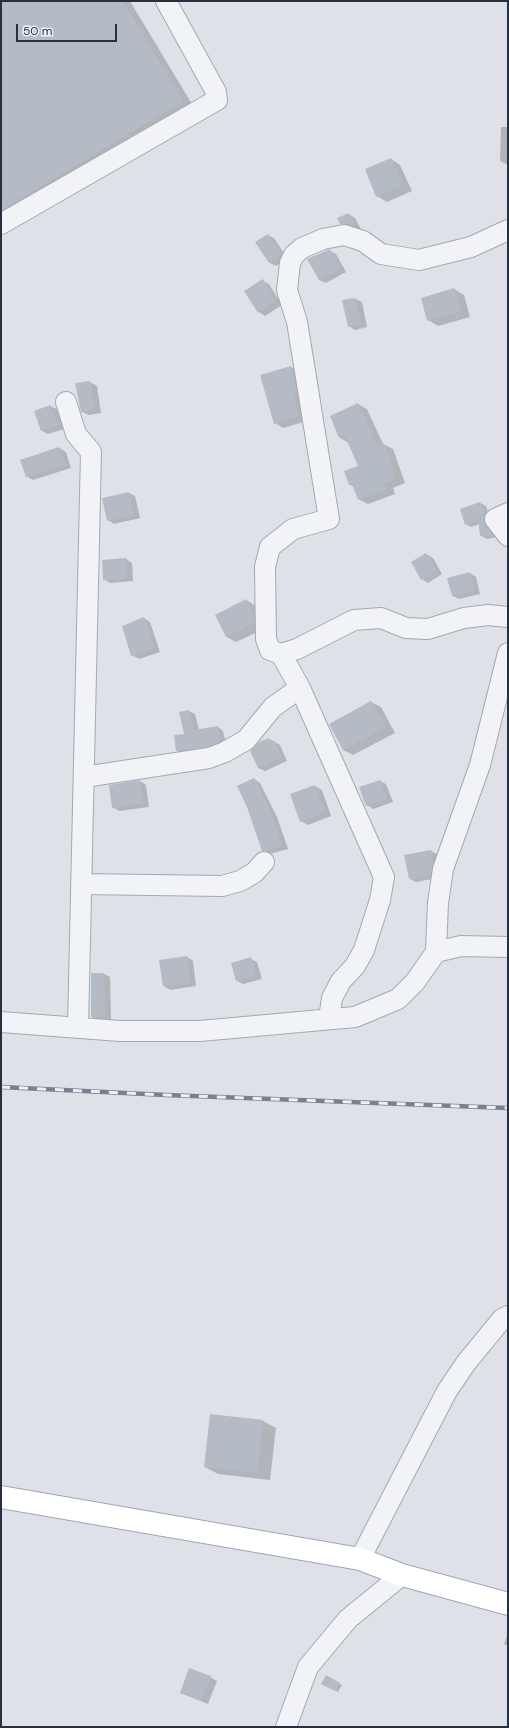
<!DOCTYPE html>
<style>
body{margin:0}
#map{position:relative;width:509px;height:1728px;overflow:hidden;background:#dee2e8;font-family:"DM Sans",sans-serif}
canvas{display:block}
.frame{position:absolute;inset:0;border:2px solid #27303f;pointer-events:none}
.scale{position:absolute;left:16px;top:24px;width:101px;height:18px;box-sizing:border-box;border:2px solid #27303f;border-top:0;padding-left:5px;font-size:12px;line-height:14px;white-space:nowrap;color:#27303f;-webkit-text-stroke:3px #edf1f6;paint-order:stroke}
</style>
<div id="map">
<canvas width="509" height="1728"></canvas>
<div class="frame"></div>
<div class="scale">50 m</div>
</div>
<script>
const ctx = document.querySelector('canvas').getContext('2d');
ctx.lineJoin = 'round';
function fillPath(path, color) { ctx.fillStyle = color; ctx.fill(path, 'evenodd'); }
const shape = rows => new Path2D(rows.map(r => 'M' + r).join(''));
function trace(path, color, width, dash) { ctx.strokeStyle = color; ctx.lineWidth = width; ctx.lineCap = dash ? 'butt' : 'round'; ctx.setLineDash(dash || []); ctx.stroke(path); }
const shadow = shape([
 [1,1,130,1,195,109,1,225],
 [501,127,508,127,508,165,500,161],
 [391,159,400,165,412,191,387,202,377,196],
 [349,214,355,218,361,229,347,227,341,223],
 [268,235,274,238,287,258,276,266,270,263,256,242],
 [330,251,336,254,346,272,326,283,319,280],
 [263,281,269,284,282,305,265,316,259,312],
 [454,289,464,295,470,317,438,326,428,320],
 [355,299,362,302,367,327,355,330,349,326],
 [291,367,300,372,307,421,283,428,275,423,261,376],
 [90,382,97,386,101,413,89,415,82,412,77,384],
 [358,404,367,409,383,444,393,449,405,483,393,488,395,494,368,504,358,499,354,487,349,484,360,466,349,443,340,438,331,416],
 [50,406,57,409,64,429,48,434,42,431],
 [59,448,66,452,71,468,33,480,26,476],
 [129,493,135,496,140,518,114,524,108,520],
 [480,503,486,506,490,518,489,524,497,537,487,539,481,536,480,524,471,527,466,524],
 [426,554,433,558,442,574,428,583,422,579],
 [126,559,132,563,133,581,110,583,104,579],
 [470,573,476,577,480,594,459,599,453,596],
 [246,600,256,606,264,629,236,642,227,637,216,615],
 [144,618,150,622,160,652,139,659,132,655],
 [371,702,381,707,395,733,353,755,343,750],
 [189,711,195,714,199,730,218,727,223,731,226,744,183,754,177,751,185,735],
 [269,739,280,745,287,761,265,771,258,768],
 [254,779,260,783,277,817,288,849,269,854,263,850],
 [140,781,146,785,149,807,119,811,113,807],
 [380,781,386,784,393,802,373,809,367,805],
 [315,786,322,790,331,816,308,825,301,821],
 [431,851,437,854,440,866,437,878,416,882,410,879],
 [187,957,193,961,196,986,170,990,164,986],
 [251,959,257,962,262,979,243,984,237,981],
 [104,974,110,977,111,1020,98,1020,92,1017],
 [263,1421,276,1428,270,1480,218,1474,205,1467],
 [507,1636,508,1636,508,1646,504,1644],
 [326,1676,342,1685,338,1692,323,1684],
 [210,1677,217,1681,208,1704,181,1693]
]);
const building = shape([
 [1,1,123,1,183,101,1,210],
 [391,158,403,185,376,197,365,169],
 [349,213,355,226,340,224,337,218],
 [268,234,282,254,269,263,255,242],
 [330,249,340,269,319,280,307,259],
 [263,279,276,301,258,313,244,291],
 [454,288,461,311,427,321,421,298],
 [355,298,361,324,348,327,342,300],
 [291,366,297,392,293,393,299,416,274,424,260,375],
 [90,381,95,410,81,412,75,383],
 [358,403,377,445,384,443,396,478,384,483,386,489,358,500,352,484,349,485,344,471,358,466,344,434,339,438,330,416],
 [50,405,58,425,41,431,34,411],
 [59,447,65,465,26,477,20,460],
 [129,492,134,515,107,521,102,498],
 [480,502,485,514,484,520,492,535,480,536,478,520,465,525,460,509],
 [426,553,437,571,421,580,411,562],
 [126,558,127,578,103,580,102,560],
 [470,572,474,591,452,596,447,578],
 [246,599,254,616,254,623,226,637,215,615],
 [144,617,154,648,131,656,122,626],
 [371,701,386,727,343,750,329,724],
 [189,710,194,730,218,726,220,741,206,747,176,751,174,735,184,734,179,712],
 [269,738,271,742,274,740,282,757,258,768,250,751,259,742],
 [254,778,271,812,282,846,267,851,262,851,247,807,237,786],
 [140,780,143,803,112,808,109,785],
 [380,780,387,799,366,806,359,787],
 [315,785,325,812,300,822,290,794],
 [431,850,433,862,430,875,409,879,404,855],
 [187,956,190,983,163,986,159,960],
 [251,957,256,976,236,981,231,963],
 [91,973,104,973,105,1017,91,1017],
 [210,1414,263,1420,257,1473,204,1467],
 [189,1668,211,1676,201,1701,180,1693],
 [326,1675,340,1683,335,1691,321,1684]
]);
const minor = shape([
 [1,224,217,100,216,92,166,1],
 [508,230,471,247,419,260,381,254,363,241,344,235,323,239,302,248,294,255,290,263,287,290,297,322,329,519,293,529,270,547,265,567,266,639,270,650,281,654,297,649,354,620,381,618,406,628,428,629,464,618,488,615,508,617],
 [66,402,76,434,91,452,78,1028],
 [508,513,495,519,508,536],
 [300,688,384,877,380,900,364,950,355,966,341,981,332,998,329,1019],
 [84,777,209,758,225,752,246,740,273,707,300,688,281,654],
 [81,884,222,886,240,881,254,873,264,862],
 [436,952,461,946,508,947],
 [1,1022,120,1031,200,1031,355,1017,398,999,415,982,436,952,438,903,443,869,480,765,508,653],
 [360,1559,447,1391,466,1363,502,1319,508,1316],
 [286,1727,308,1667,348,1619,402,1575]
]);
const major = shape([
 [1,1497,360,1559,402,1575,508,1604]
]);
const rail = shape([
 [1,1087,166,1095,508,1108]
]);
fillPath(shadow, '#0003');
fillPath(building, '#b5bbc5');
trace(minor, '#a3a9b2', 22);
trace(major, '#9da6b4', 24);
trace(minor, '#f1f3f6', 20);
trace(major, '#fff', 22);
trace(rail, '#778192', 4.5);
trace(rail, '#edf1f6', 3, [9]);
</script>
